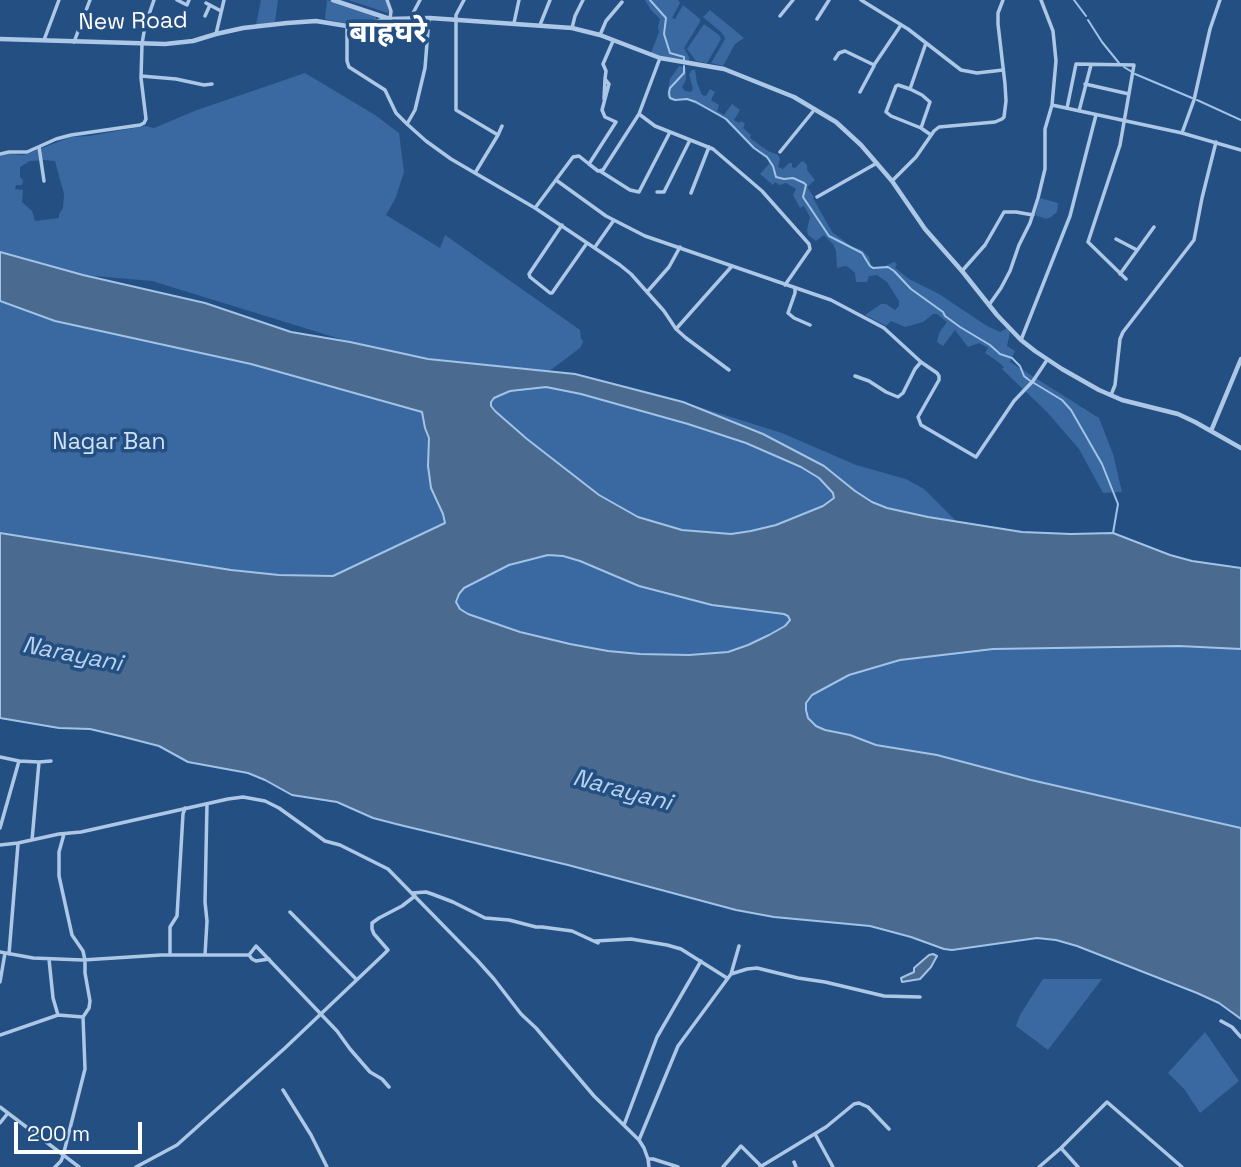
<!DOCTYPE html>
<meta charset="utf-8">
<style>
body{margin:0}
#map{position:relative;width:1241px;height:1167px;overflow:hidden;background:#244f83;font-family:"Space Grotesk",sans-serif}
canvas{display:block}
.scale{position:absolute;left:14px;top:1122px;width:128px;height:32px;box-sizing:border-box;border:4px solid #fff;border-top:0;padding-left:9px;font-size:21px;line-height:24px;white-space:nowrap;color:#fff;-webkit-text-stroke:5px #244f83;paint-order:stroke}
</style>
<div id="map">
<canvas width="1241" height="1167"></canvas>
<div class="scale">200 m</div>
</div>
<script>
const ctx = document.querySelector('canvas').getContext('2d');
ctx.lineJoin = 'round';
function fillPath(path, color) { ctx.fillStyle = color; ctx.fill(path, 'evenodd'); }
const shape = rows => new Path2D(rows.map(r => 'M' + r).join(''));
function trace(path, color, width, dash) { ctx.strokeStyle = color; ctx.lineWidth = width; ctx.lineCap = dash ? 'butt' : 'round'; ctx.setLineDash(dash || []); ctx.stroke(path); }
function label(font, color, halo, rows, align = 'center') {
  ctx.font = font + ' "Space Grotesk","Noto Sans Devanagari",sans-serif'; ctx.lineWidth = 7; ctx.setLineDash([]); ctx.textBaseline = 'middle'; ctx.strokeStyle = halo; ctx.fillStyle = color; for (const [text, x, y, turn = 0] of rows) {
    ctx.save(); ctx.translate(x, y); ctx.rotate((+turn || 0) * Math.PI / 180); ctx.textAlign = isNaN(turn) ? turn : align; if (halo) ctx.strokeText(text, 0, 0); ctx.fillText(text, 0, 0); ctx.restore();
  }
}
const green = shape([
 [261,0,278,0,275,22,256,25],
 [327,0,376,16,376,19,358,23,343,23,325,19],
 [348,0,385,0,389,11,388,13],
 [645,0,678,0,680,3,672,18,675,19,683,5,700,19,700,22,684,48,689,57,689,61,667,58,651,53,659,32,658,27,660,19,651,10],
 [710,10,744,38,735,44,723,66,711,63,724,41,725,38,722,33,703,17],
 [704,24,719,35,721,39,707,63,696,61,687,49],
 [679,66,686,68,686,80,682,87,685,91,691,92,693,89,689,74,692,70,695,70,697,83,702,95,706,96,710,89,715,92,711,100,719,105,717,111,724,115,732,104,740,110,734,120,739,123,741,121,745,124,743,128,751,135,750,138,768,151,778,155,780,159,778,167,783,169,789,163,792,163,792,167,795,168,802,161,804,162,807,165,807,170,815,180,807,187,814,197,813,198,832,232,851,246,862,250,869,257,871,265,874,267,885,266,894,262,897,264,895,268,909,279,939,294,987,326,1000,332,1007,328,1010,332,1007,346,1015,351,1010,362,1099,418,1113,454,1122,492,1103,493,1079,449,1047,412,1002,369,1004,367,997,361,985,353,988,348,979,343,968,347,955,330,943,346,937,342,939,333,947,322,937,314,933,314,923,322,905,327,891,321,886,326,865,315,881,304,886,304,895,310,899,306,899,301,887,282,877,275,869,276,867,282,856,282,855,273,848,267,845,266,837,268,836,251,833,244,824,235,816,241,808,235,807,230,810,217,804,206,800,208,793,195,796,189,786,183,779,185,775,182,773,185,760,174,769,164,768,160,752,148,723,118,688,100,671,100,667,96,670,79],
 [305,73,375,115,399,133,404,172,396,197,386,215,440,248,445,235,580,330,581,338,583,342,580,348,548,372,428,359,350,342,152,281,83,275,0,252,0,156,9,154,24,155,71,137,89,136,145,126,154,128,197,110],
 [45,160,55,161,64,194,63,208,59,214,59,218,35,221,32,211,22,202,23,190,15,189,16,185,22,185,23,180,20,177,20,167,30,161],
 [1040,198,1058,203,1057,212,1051,217,1046,219,1035,215],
 [0,301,55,321,251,364,422,412,425,428,429,438,428,466,431,488,443,514,445,523,333,576,279,575,231,570,0,533],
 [546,387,581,394,688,424,746,443,801,467,819,478,833,493,834,498,823,506,776,525,751,531,731,534,682,530,638,517,599,495,527,439,491,406,491,402,494,398,510,391],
 [683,402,782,433,856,465,906,479,924,489,956,521,928,517,887,508,872,502,855,491,824,466,763,434],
 [548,555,563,556,580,561,639,586,712,605,784,614,788,616,791,619,785,626,748,645,728,652,689,655,640,654,608,651,570,644,520,632,468,614,460,609,456,602,459,594,464,588,509,565],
 [1179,646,1241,649,1241,828,1031,780,937,755,876,745,850,735,825,730,815,726,808,718,806,710,806,704,811,695,849,675,900,660,993,649],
 [1043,979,1102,979,1048,1050,1016,1026,1020,1015],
 [1205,1032,1239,1081,1200,1113,1185,1090,1168,1073]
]);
const water = shape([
 [0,252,83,275,205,303,291,332,350,342,428,359,575,374,683,402,763,434,824,466,855,491,872,502,887,508,928,517,1022,532,1071,534,1113,533,1170,555,1192,561,1241,568,1241,649,1179,646,993,649,900,660,849,675,812,695,806,703,806,710,808,718,816,726,825,730,850,735,876,745,937,755,1031,780,1241,828,1241,1019,1219,1003,1197,993,1077,946,1056,940,1037,938,952,950,944,949,911,937,870,926,774,917,736,910,568,865,400,825,373,818,337,802,292,795,265,780,248,773,188,762,159,746,124,737,90,729,59,728,0,718,0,533,231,570,279,575,333,576,445,523,443,514,431,488,428,466,429,438,425,428,422,412,251,364,55,321,0,301,0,252],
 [546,387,581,394,688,424,746,443,801,467,819,478,833,493,834,498,823,506,776,525,751,531,731,534,682,530,638,517,599,495,527,439,495,411,491,406,491,402,494,398,510,391,546,387],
 [548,555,563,556,580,561,639,586,712,605,784,614,788,616,790,620,785,626,769,635,748,645,728,652,689,655,640,654,608,651,570,644,520,632,468,614,460,609,456,602,459,594,464,588,509,565,548,555],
 [933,954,937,956,931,967,920,979,902,982,901,978,914,972,914,968,929,955,933,954]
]);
const stream = shape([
 [650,0,666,18,664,34,670,53,684,57,684,60],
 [1074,0,1086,16],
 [1088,20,1102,42,1119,63],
 [684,66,684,73,670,88,669,93,670,98,675,100,687,99,696,102,726,119,754,148,767,157,773,166,776,177,784,179,793,178,804,183,806,185,803,197,829,236,862,253,870,266,873,268,888,267,894,271,911,289,943,312,945,316,960,327,990,345,1000,354,1012,358,1020,366,1024,376,1029,380,1062,400,1071,410,1102,464,1118,504,1113,533],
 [1124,67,1132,72],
 [1135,74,1192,98],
 [1197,100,1241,120]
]);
const minor = shape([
 [177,0,187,5,189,0],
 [387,0,391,11,390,19],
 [464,0,456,15,456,110,498,135,475,173],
 [861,0,908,29,961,70,977,73,1003,70],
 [206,3,221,11],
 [205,16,210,5],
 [780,16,793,0],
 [411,17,420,0],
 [817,19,829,0],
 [514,23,519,0],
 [540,25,550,0],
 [347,26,347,61,349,67,385,90,396,113,407,124,415,110,425,68,429,18],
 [572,28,575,16,583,0],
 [216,34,224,0],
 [600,35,606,21,622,2],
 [44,40,59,0],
 [74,42,90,0],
 [926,43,910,89,922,95,930,102,921,128,931,135],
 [660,58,639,114,655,126,713,149,762,191,809,244,810,249,785,285],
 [835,59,839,53,845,51,874,65,901,25],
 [141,76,176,79,204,85,212,84],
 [1085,84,1129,94],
 [910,89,898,85,896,86,886,112,891,116,921,128],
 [860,92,874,66],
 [604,99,605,79],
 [1052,105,1182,133,1241,150],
 [1067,108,1076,64,1134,65,1120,145,1088,242,1126,279],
 [1079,111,1091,65],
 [407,124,426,141,451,159,535,208,620,265,631,274,664,311,676,329,732,266],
 [1182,133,1194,100,1210,29,1220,0],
 [498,135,502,126],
 [39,147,44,181],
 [780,152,815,109],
 [0,154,9,152,27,152,56,139,71,135,140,125,144,123,146,119,141,78,142,44,145,26,154,0],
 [589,164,598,171,603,170,639,114],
 [600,171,630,190,639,192,670,132],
 [556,180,606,216,645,236,831,300,884,328,921,362,937,373,939,376,939,380,918,417,921,425,976,457,1014,401,1033,381,1047,360],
 [892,181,916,157,934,131,939,127,995,122,1002,119,1004,117,1006,101,1005,84,998,24,998,13,1003,0],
 [657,192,664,192,690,140],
 [691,193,709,147],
 [817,197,877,163],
 [535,208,573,157,579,156,589,164,616,122,605,117,602,110,609,84,605,79,606,71,603,64,613,41],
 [562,225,529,274,530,277,550,293,552,293,587,243],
 [1116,239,1137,250],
 [595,247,614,220],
 [962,271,985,245,1004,212,1016,212,1033,215],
 [1120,274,1154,227],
 [795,288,795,293,788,313,794,318,810,325],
 [647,292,669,267,680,247],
 [989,305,1001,288,1010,271,1019,245,1030,223,1038,198,1045,169,1045,129,1052,105,1056,61,1053,31,1041,0],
 [676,329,686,338,729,370],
 [1021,340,1070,216,1096,115],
 [855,376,869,381,886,392,898,397,903,393,915,369,921,362],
 [1111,395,1115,385,1120,339,1123,332,1194,240,1202,198,1216,142],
 [0,757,19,761,39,762,51,761],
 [0,828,19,761],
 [32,840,39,762],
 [0,845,18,843,59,834,81,832,228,799,243,797,265,801,279,808,325,841,340,845,388,869,477,960,494,979,521,1014,536,1028,594,1096,639,1140,644,1148,648,1159,649,1167],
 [412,893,426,892,432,894,453,902,485,918,509,920,536,927,542,927,572,931,598,943],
 [290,912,356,979],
 [595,941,631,939,667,945,681,949,727,978],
 [0,952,33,958,83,960,161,955,249,955,252,959,256,961,269,959],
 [9,954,18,844],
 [170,955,170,927,177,916,183,814,185,808],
 [205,955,207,921,205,902,207,804],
 [249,955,256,946,337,1031,350,1049,370,1072,382,1079,389,1087],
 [49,959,53,998,58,1015],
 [731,974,739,946],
 [0,982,5,953],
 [1221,1021,1232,1027,1241,1037],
 [0,1035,58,1015,83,1017],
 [283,1090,311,1135,327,1167],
 [0,1107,79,1167],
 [0,1123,8,1113],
 [624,1125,657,1037,701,961],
 [815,1134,833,1167],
 [639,1140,678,1046,731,974,747,969,757,968,798,978,825,982,884,996,920,997],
 [1061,1148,1078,1167],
 [648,1159,653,1159,678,1167],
 [794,1162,796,1167],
 [55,1167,61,1161,63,1156,85,1069,83,1017,89,1008,90,1001,85,973,85,960,83,951,72,935,59,876,59,852,64,834],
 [136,1167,177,1145,285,1048,383,955,388,950,374,934,372,929,372,923,379,918,402,906,415,896],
 [723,1167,741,1146,761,1166],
 [760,1167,826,1127,854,1104,859,1103,868,1107,889,1129],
 [1039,1167,1061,1148,1107,1102,1182,1167]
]);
const tertiary = shape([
 [333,0,390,19,430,18,572,28,600,35,660,58,724,69,794,97,836,122,861,145,892,181,925,229,962,271,997,315,1021,340,1035,351,1062,369,1099,390,1122,400,1178,414,1195,422,1241,448],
 [0,39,165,44,193,41,216,34,243,28,287,23,316,21,347,26,356,26,388,19],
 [1211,431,1241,359]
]);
const streetNames = [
 ["New Road",133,22,-1]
];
const parkNames = [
 ["Nagar Ban",109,443]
];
const waterNames = [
 ["Narayani",72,655,11],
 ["Narayani",622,791,15]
];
const districtNames = [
 ["बाह्रघरे",388,34]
];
fillPath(green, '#3969a0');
fillPath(water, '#4b6a8f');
trace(water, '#a1c3e8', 2);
trace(stream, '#a1c3e8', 2);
trace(minor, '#adc8e7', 3.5);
trace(tertiary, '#adc8e7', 4.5);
label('23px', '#fff', '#244f83', streetNames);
label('23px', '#d0e2f6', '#244f83', parkNames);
label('italic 24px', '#b8d2ef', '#244f83', waterNames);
label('bold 30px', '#fff', '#244f83', districtNames);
</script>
